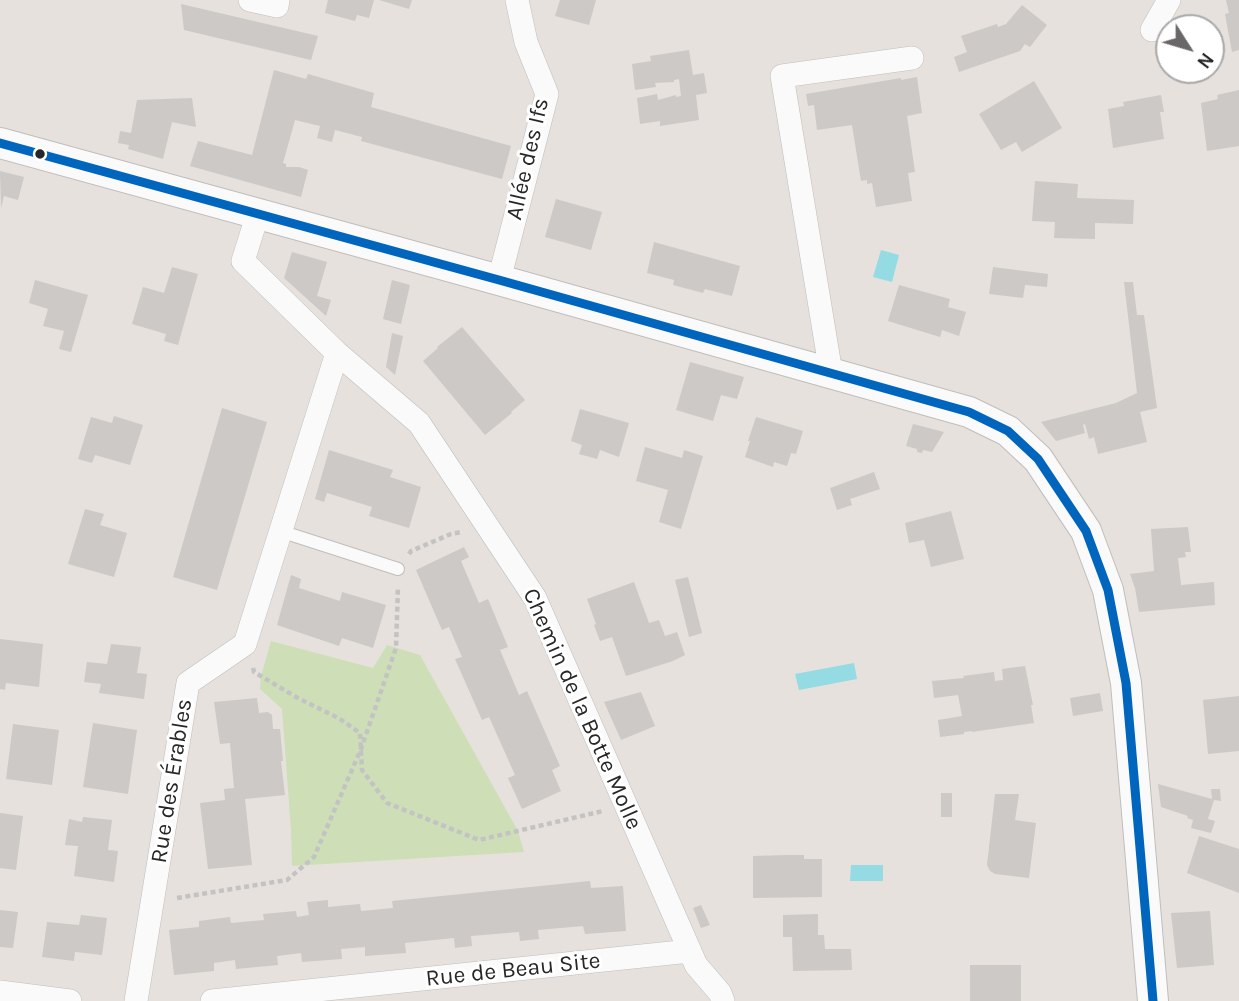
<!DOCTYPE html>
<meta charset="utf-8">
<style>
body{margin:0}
#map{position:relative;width:1239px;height:1001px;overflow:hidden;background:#e6e1dc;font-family:Karla,sans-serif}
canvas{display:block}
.north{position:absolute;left:1155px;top:14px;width:70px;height:70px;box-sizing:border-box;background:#fff;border:2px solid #a9a9a9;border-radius:50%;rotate:127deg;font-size:19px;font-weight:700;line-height:28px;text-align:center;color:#272727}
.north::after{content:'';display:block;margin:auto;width:24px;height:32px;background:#6a6866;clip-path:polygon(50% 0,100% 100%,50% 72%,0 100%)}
</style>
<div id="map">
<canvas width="1239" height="1001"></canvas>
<div class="north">N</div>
</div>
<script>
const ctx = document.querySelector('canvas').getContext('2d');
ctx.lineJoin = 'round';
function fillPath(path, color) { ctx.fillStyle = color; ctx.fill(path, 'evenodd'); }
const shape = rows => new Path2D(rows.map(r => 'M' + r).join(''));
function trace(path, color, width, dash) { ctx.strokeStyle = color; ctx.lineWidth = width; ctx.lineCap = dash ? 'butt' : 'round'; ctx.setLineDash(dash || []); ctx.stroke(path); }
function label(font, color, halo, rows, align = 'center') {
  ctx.font = font + ' Karla,sans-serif'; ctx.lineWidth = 6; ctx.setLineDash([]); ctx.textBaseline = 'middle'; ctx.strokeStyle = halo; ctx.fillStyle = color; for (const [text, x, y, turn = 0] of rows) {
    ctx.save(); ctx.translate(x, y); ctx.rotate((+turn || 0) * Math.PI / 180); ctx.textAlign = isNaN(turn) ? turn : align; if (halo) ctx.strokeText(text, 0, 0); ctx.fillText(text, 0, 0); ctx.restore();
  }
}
const green = shape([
 [271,641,373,668,387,645,420,655,518,831,524,852,292,866,291,830,282,709,260,689,261,676]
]);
const water = shape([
 [881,250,899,255,892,282,873,277],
 [854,663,857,679,799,690,795,674],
 [851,865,883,865,883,881,850,881]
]);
const building = shape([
 [328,0,374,0,369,18,357,15,355,21,325,13],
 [379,0,412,0,409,9],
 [560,0,596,0,589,25,555,16],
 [1226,0,1239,0,1239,50,1232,52,1225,14,1229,13],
 [181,4,318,36,311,60,184,30],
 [1022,5,1047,25,1030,47,1025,44,1020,51,959,72,954,57,967,52,961,36,997,24,998,27,1006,24],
 [689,50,693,75,704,73,707,93,696,95,699,120,660,126,660,121,640,124,637,98,657,94,658,100,676,95,676,97,681,96,679,79,674,80,674,82,655,83,656,87,635,90,632,64,651,61,650,56],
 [274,70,306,79,308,74,374,93,371,107,511,146,502,179,361,141,362,137,335,130,332,142,317,138,320,126,295,120,283,163,286,164,286,167,299,167,308,170,301,197,190,166,198,141,252,155],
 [917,77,922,113,907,116,915,172,908,173,912,201,876,207,872,183,867,184,867,180,861,181,852,125,817,130,814,105,808,106,806,94,901,78,901,80],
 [1034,81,1062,128,1022,152,1016,142,1001,150,979,114],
 [1239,90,1239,146,1207,151,1201,103,1218,99,1217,95],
 [1161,95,1164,112,1160,112,1164,139,1113,148,1108,109,1124,106,1123,102],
 [192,98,196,127,172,122,163,159,128,149,129,145,118,143,120,131,131,133,137,100],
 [0,171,24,177,18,200,4,196,1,208],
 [1035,181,1078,184,1077,198,1134,200,1133,224,1095,223,1095,239,1054,238,1055,222,1032,221],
 [556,199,602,212,591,250,545,237],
 [654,242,740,266,732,296,705,289,703,293,673,285,674,280,647,273],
 [292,252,327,262,317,296,331,300,326,316,284,278],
 [172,267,198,274,178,345,164,341,166,334,132,324,143,287,164,293],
 [993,267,1048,274,1047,287,1025,285,1023,298,989,294],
 [35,280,88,295,71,352,59,349,64,331,43,326,48,309,29,303],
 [392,280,410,285,401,324,383,319],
 [1124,282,1133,282,1137,315,1144,315,1157,408,1140,412,1147,442,1098,454,1094,437,1089,439,1085,424,1083,425,1085,433,1056,441,1041,422,1116,403,1137,393],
 [899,285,950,299,948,307,966,312,959,336,942,330,940,337,888,321],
 [462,327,525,400,511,412,512,413,485,435,423,361,438,348,437,347],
 [392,333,403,336,395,375,386,367],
 [690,362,744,377,737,399,721,395,713,421,676,410],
 [222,408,267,422,217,590,173,577],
 [580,409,629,423,619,457,600,450,597,459,579,454,582,445,571,441],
 [114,416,143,425,130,465,95,455,92,463,78,459,91,417,112,423],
 [756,417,803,431,796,454,791,453,787,466,774,462,773,467,745,457,750,441,748,441],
 [913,424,944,432,932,452,923,450,922,453,917,452,917,449,906,446],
 [645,447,682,458,684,450,703,456,681,529,659,522,668,490,636,481],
 [329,450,393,470,390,477,421,487,409,528,369,516,372,507,327,493,324,502,315,499],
 [874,472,880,489,850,499,852,505,837,510,830,488],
 [85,509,104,514,100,525,127,533,114,577,68,564],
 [951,511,964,559,931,567,924,540,909,543,905,523],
 [1188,527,1191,552,1185,552,1186,557,1178,558,1181,585,1214,582,1215,605,1139,612,1135,588,1130,574,1154,571,1151,529],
 [464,547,469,557,461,561,479,603,488,599,508,647,500,650,519,695,527,691,560,766,552,770,561,791,522,809,508,778,515,775,489,717,482,720,455,659,462,657,449,627,442,630,416,570],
 [291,575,301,579,299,588,340,601,342,592,386,605,373,648,342,638,339,646,277,625],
 [688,577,702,633,689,637,675,580],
 [634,582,649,623,659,620,665,636,677,632,685,655,673,661,626,676,612,637,600,641,594,625,596,624,587,599],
 [0,639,43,644,39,687,6,683,5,690,0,689],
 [111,644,141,647,137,673,147,674,144,699,99,693,101,684,84,682,87,662,107,664],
 [1025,666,1033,705,1031,705,1034,723,972,732,972,731,964,732,964,734,940,737,938,720,962,716,958,695,934,698,932,681,964,678,963,676,994,672,995,681,1003,680,1002,669],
 [641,692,655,726,621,740,604,702],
 [1100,693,1103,711,1073,716,1070,698],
 [1239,696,1239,751,1208,754,1203,700],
 [257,698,259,713,268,712,272,715,273,729,280,729,283,761,281,761,285,795,245,799,252,865,208,869,200,803,225,800,224,789,234,788,230,743,220,744,214,702],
 [93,723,137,730,128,794,83,787],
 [13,724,59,730,52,785,6,779],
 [1158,784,1212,799,1211,789,1220,789,1221,801,1214,800,1208,819,1215,821,1211,833,1191,828,1193,820,1187,818,1188,816,1161,807],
 [941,793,952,793,952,817,941,817],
 [995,794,1019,794,1015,820,1036,823,1029,878,995,874,990,871,987,865],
 [0,813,23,816,16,870,0,868],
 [83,817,112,820,108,850,118,851,114,882,74,876,78,846,65,845,69,819,82,822],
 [1199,836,1239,849,1239,893,1187,873],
 [789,855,804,855,804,859,822,859,822,897,753,898,753,856],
 [590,881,591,888,623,886,626,931,585,934,583,926,538,930,539,939,529,940,520,941,519,932,471,936,472,946,455,948,454,938,405,943,406,953,365,956,365,947,341,949,342,959,302,962,301,953,277,956,278,965,236,969,235,960,214,963,214,971,174,975,169,930,199,927,199,921,230,917,231,923,264,920,263,914,296,911,297,917,309,915,307,902,328,900,328,907,360,904,361,911,393,908,392,901],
 [701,905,710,925,701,928,693,908],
 [0,910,18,912,13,948,0,947],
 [1210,911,1214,965,1177,968,1171,913],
 [818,914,818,935,824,935,825,949,851,949,852,970,793,971,792,937,783,937,783,915],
 [81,915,107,918,102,955,75,952,74,961,42,957,47,922,79,925],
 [970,965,1021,965,1021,1001,970,1001]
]);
const path = shape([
 [409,554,411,551,451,534,461,532],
 [253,668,254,672,296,697,340,719,360,733,362,770,387,803,479,840,603,811],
 [177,898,287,880,314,857,361,749,396,648,398,587]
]);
const service = shape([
 [280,531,398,569]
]);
const minor = shape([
 [250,0,277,6,278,0],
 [1152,30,1169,0],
 [258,213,243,261,337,353,419,423,535,598,696,965,720,993,723,1001],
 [499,280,547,94,526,42,517,0],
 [831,373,782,76,912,58],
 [0,992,70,1001],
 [136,1001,188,683,245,644,337,353],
 [212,1001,690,951]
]);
const tertiary = shape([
 [0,143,499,280,969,412,1008,431,1038,459,1086,531,1108,590,1126,683,1153,1001]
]);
const bus1 = shape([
 [0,143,499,280,969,412,1008,431,1038,459,1086,531,1108,590,1126,683,1153,1001]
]);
const markers = [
 [40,154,6,"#272727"]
];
const streetNames = [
 ["Allée des Ifs",528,159,-77],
 ["Chemin de la Botte Molle",582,709,66],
 ["Rue des Érables",172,781,-81],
 ["Rue de Beau Site",513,970,-6]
];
fillPath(green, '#cedfb7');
fillPath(water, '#94dbe3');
fillPath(building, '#ccc9c6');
trace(service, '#bfbebd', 14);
trace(minor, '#bfbebd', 24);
trace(tertiary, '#bfbebd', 32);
trace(path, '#c4c3c3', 4.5, [5, 3.5]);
trace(service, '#fbfafa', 12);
trace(minor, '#fbfafa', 23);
trace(tertiary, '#fbfafa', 30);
trace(bus1, '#0065bd', 9);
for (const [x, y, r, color] of markers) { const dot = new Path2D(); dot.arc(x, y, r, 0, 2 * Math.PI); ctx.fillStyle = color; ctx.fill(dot); trace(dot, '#fff', 2.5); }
label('23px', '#272727', '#fff', streetNames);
</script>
